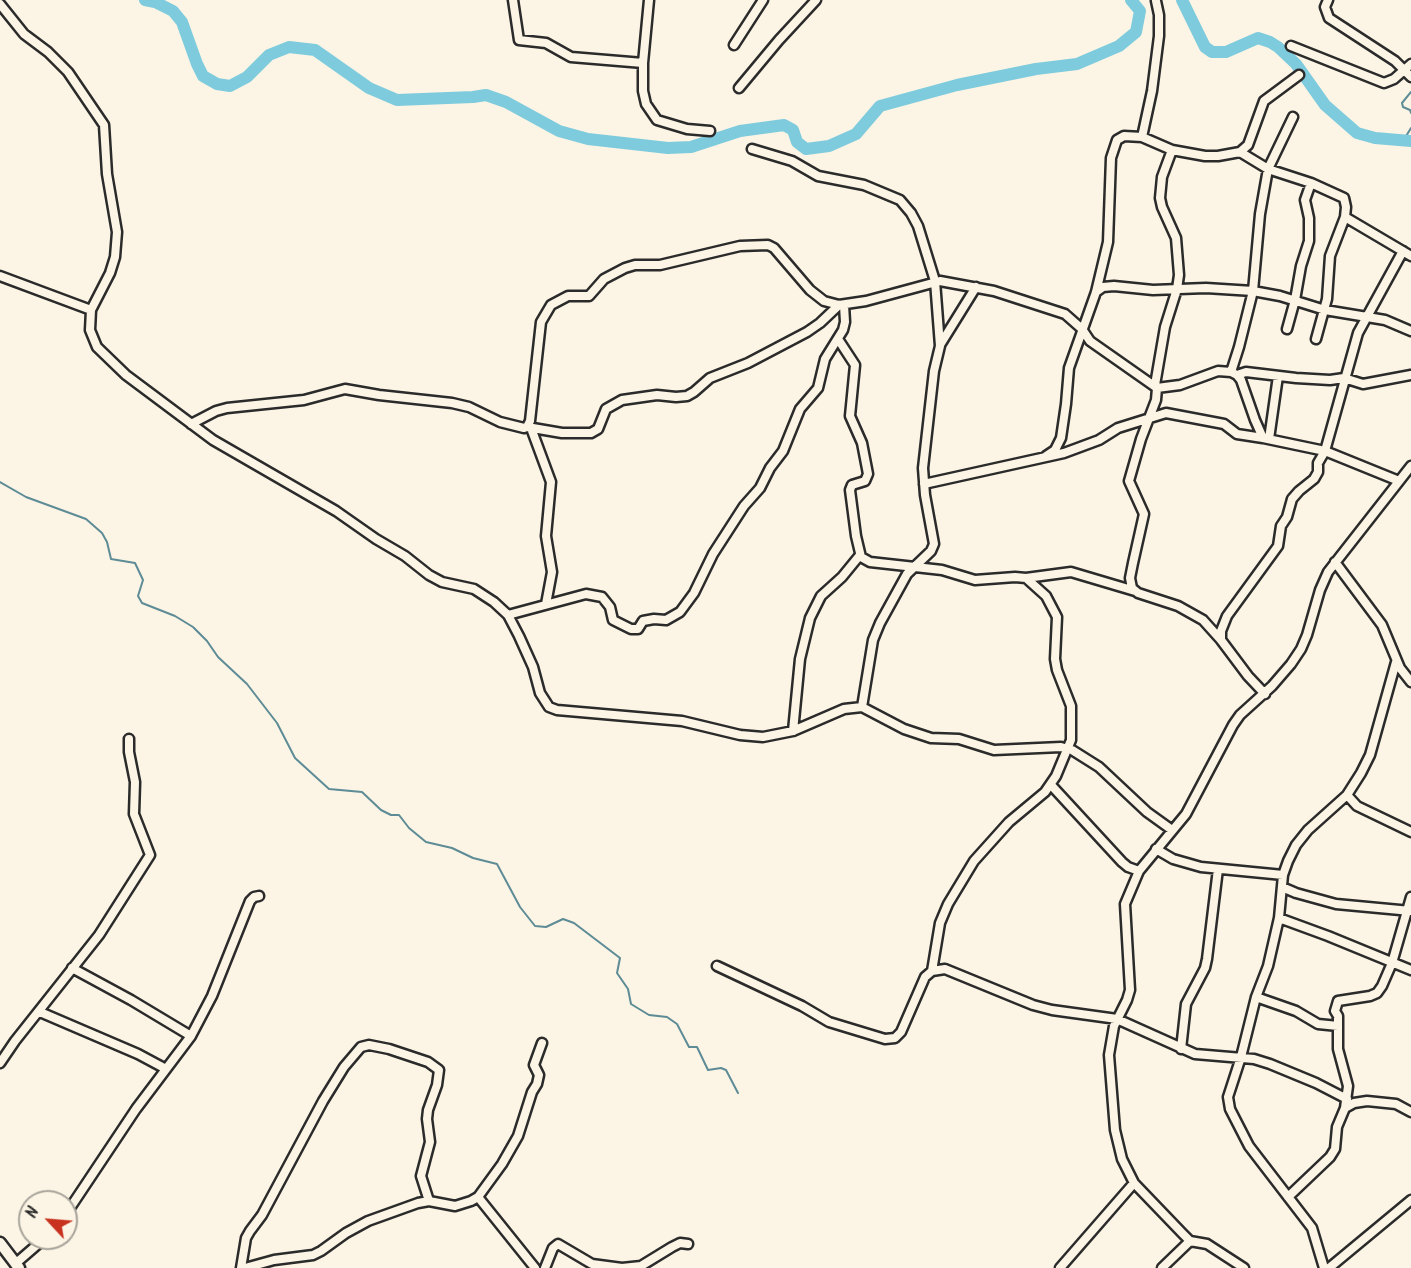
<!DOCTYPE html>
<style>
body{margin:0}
#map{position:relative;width:1411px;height:1268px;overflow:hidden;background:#fcf5e5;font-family:Kalam,sans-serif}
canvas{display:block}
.north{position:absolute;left:18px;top:1190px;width:60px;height:60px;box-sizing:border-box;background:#fcf5e5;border:2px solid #a8a49b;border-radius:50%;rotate:296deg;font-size:16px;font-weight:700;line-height:24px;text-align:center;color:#2b2b2b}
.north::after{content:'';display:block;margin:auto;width:21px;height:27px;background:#c8321e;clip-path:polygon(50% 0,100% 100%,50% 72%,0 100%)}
</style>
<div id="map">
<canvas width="1411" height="1268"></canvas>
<div class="north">N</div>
</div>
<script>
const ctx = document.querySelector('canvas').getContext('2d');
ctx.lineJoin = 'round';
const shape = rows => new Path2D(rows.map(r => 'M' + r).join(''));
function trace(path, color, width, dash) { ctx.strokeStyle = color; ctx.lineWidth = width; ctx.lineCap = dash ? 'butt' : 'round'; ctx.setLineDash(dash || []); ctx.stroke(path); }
const stream = shape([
 [1411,92,1402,103,1403,107,1410,110,1411,113],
 [1403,141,1411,128],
 [0,482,26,497,86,519,102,533,107,542,111,559,135,563,143,580,138,596,142,603,175,616,193,627,207,641,218,657,247,684,277,723,295,758,329,789,362,792,381,810,391,815,399,815,409,828,426,842,452,848,473,858,497,864,520,907,535,926,546,927,563,919,574,923,620,958,617,973,628,989,631,1004,649,1015,667,1017,677,1024,689,1047,697,1047,708,1070,721,1068,726,1070,738,1093]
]);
const river = shape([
 [145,0,155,2,173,11,182,22,197,64,203,76,217,84,230,86,247,77,269,55,289,47,315,50,369,88,397,100,473,97,486,95,506,102,559,131,588,139,668,148,691,147,740,131,784,125,793,130,797,142,806,149,829,146,856,134,880,106,957,85,1036,69,1077,64,1119,46,1136,32,1140,11,1131,0],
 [1182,0,1205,47,1212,52,1226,52,1258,38,1270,42,1278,47,1296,64,1325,105,1357,133,1375,138,1411,141]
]);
const minor = shape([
 [513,0,519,40,546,43,571,57,643,63],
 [649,0,643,63,643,91,646,104,657,120,687,129,710,131],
 [1328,0,1325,7,1329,18,1395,61,1411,77],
 [0,4,24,34,48,52,68,72,104,125,107,174,117,232,115,257,110,273,91,310,90,330,97,347,126,375,213,440,336,511,376,539,405,556,429,575,442,582,474,589,494,602,508,615,519,636,533,667,540,693,549,707,557,710,682,721,740,735,763,737,793,731,844,709,862,707,904,729,931,738,959,739,994,750,1061,747,1072,750,1099,767,1147,812,1172,830],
 [734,45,763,0],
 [1291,46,1384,83,1394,79,1411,64],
 [739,88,779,40,816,0],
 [1142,137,1152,91,1159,36,1159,15,1156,1],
 [752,149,792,161,818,176,864,185,900,200,911,213,918,226,935,281,940,346,934,371,923,468,925,495,934,544,931,551,907,574,880,623,873,640,862,707],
 [1240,152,1268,169,1311,183,1344,198,1346,207,1345,217,1330,256,1327,299,1316,339],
 [1345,217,1411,256],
 [0,276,91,310],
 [1096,292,1103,287,1114,286,1153,290,1206,288,1253,291,1280,296,1325,310,1385,320,1411,331],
 [1287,329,1295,300,1301,266,1309,241,1309,218,1305,200,1311,183],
 [838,339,855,365,850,416,862,443,868,474,865,481,852,485,850,490,856,536,861,557,870,562,942,570,975,580,1015,577,1026,578,1046,596,1057,617,1055,659,1057,670,1071,706,1071,740,1056,776,1045,792,1009,822,974,861,948,904,940,923,932,971],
 [940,345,976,287],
 [1231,372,1239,347,1253,291,1260,214,1268,169,1293,117],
 [1237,375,1246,372,1296,378,1330,380,1344,378,1363,384,1411,375],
 [1155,385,1165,327,1177,289,1179,275,1176,238,1162,207,1160,198,1162,177,1172,150],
 [1157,388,1180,385,1218,371,1231,372,1237,375,1241,380,1255,420,1263,438,1325,451,1399,481],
 [191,424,216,411,227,408,304,400,345,389,379,395,452,403,469,407,500,422,524,428,527,427,530,421,541,322,551,305,568,296,589,296,604,279,625,268,635,265,660,265,740,246,768,245,774,248,810,290,824,301,839,305,866,301,940,281,994,291,1065,314,1082,329,1090,341,1157,388,1156,400,1141,439,1129,481,1144,514,1133,563,1130,578,1132,588,1138,593,1178,606,1203,620,1221,640,1248,676,1265,694],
 [527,427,562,433,591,433,598,429,606,409,622,400,657,395,676,397,687,396,694,392,710,378,748,363,807,332,820,323,839,305],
 [531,428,551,482,546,536,552,572,546,604],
 [1269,439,1278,376],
 [1046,456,1055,450,1061,438,1066,404,1069,368,1096,292,1108,242,1111,158,1117,140,1124,136,1142,137,1172,150,1205,156,1218,156,1240,152,1248,145,1264,101,1299,75],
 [924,484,1064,453,1099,440,1118,428,1166,413,1224,424,1237,434,1263,438],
 [1335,562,1382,625,1400,668,1411,682],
 [1026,578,1071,572,1135,591],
 [508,615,586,594,602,597,610,607,613,620,631,629,638,629,643,621,654,619,666,620,680,612,694,593,713,554,744,506,760,488,770,468,783,451,800,409,818,388,825,359,843,330,845,322,844,305],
 [1221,640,1221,631,1227,616,1278,546,1281,526,1287,517,1292,499,1299,491,1314,479,1318,472,1318,463,1325,451,1358,333,1403,251],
 [793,731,800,659,810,618,821,596,842,577,860,555],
 [1051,785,1122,862,1128,867,1139,871],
 [1347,795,1357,806,1411,832],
 [1156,849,1173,859,1201,867,1283,875],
 [1282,887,1296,893,1336,904,1411,911],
 [1279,918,1328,936,1411,970],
 [717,966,802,1006,829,1022,885,1039,895,1038,901,1032,925,977,932,971,945,969,1033,1005,1052,1010,1117,1019,1195,1054,1254,1059,1270,1064,1316,1083,1347,1099],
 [72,968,131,1000,191,1036],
 [1256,997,1296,1011,1318,1024,1338,1026],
 [40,1012,138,1054,166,1069],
 [1181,1049,1186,1004,1205,968,1207,959,1218,869],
 [0,1063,15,1041,99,935,150,855,134,814,135,782,129,752,129,739],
 [1345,1108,1348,1086,1338,1049,1338,1016,1335,1011,1338,1001,1370,996,1377,993,1382,986,1392,963,1411,897],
 [478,1197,535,1268],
 [1288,1197,1330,1157,1335,1149,1337,1127,1345,1108,1354,1103,1367,1101,1396,1104,1411,1112],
 [66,1214,136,1109,191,1036,212,996,250,901,254,897,259,896],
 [15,1264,45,1238],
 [241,1268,246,1238,250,1231,262,1215,323,1101,344,1067,361,1047,369,1045,389,1049,428,1062,439,1070,437,1085,428,1110,427,1119,430,1142,421,1176,429,1201],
 [245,1268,274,1260,313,1255,321,1251,346,1233,368,1221,418,1203,429,1201,455,1206,471,1201,478,1197,502,1164,518,1136,532,1092,537,1084,539,1075,534,1065,542,1043],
 [545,1268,553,1248,558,1244,592,1264,622,1268,641,1266,672,1247,680,1243,688,1244],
 [1060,1268,1134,1183],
 [1162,1268,1190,1241],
 [1244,1268,1207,1244,1190,1241,1183,1234,1134,1183,1122,1159,1115,1130,1109,1055,1114,1026,1127,1000,1130,990,1125,904,1139,871,1186,814,1233,725,1240,715,1272,686,1291,664,1301,649,1307,635,1320,590,1328,572,1411,466],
 [1324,1268,1312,1228,1249,1146,1230,1109,1228,1097,1241,1057,1256,997,1268,966,1279,918,1283,875,1288,861,1296,845,1308,830,1347,795,1361,773,1370,755,1396,662],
 [1329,1268,1411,1200]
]);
const tertiary = shape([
 [0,1243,19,1268]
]);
trace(stream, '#5d8b96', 2);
trace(river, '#7ecbdd', 12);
trace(minor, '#2b2b2b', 13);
trace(tertiary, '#2b2b2b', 15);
trace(minor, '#fcf5e5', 8);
trace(tertiary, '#fcf5e5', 10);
</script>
